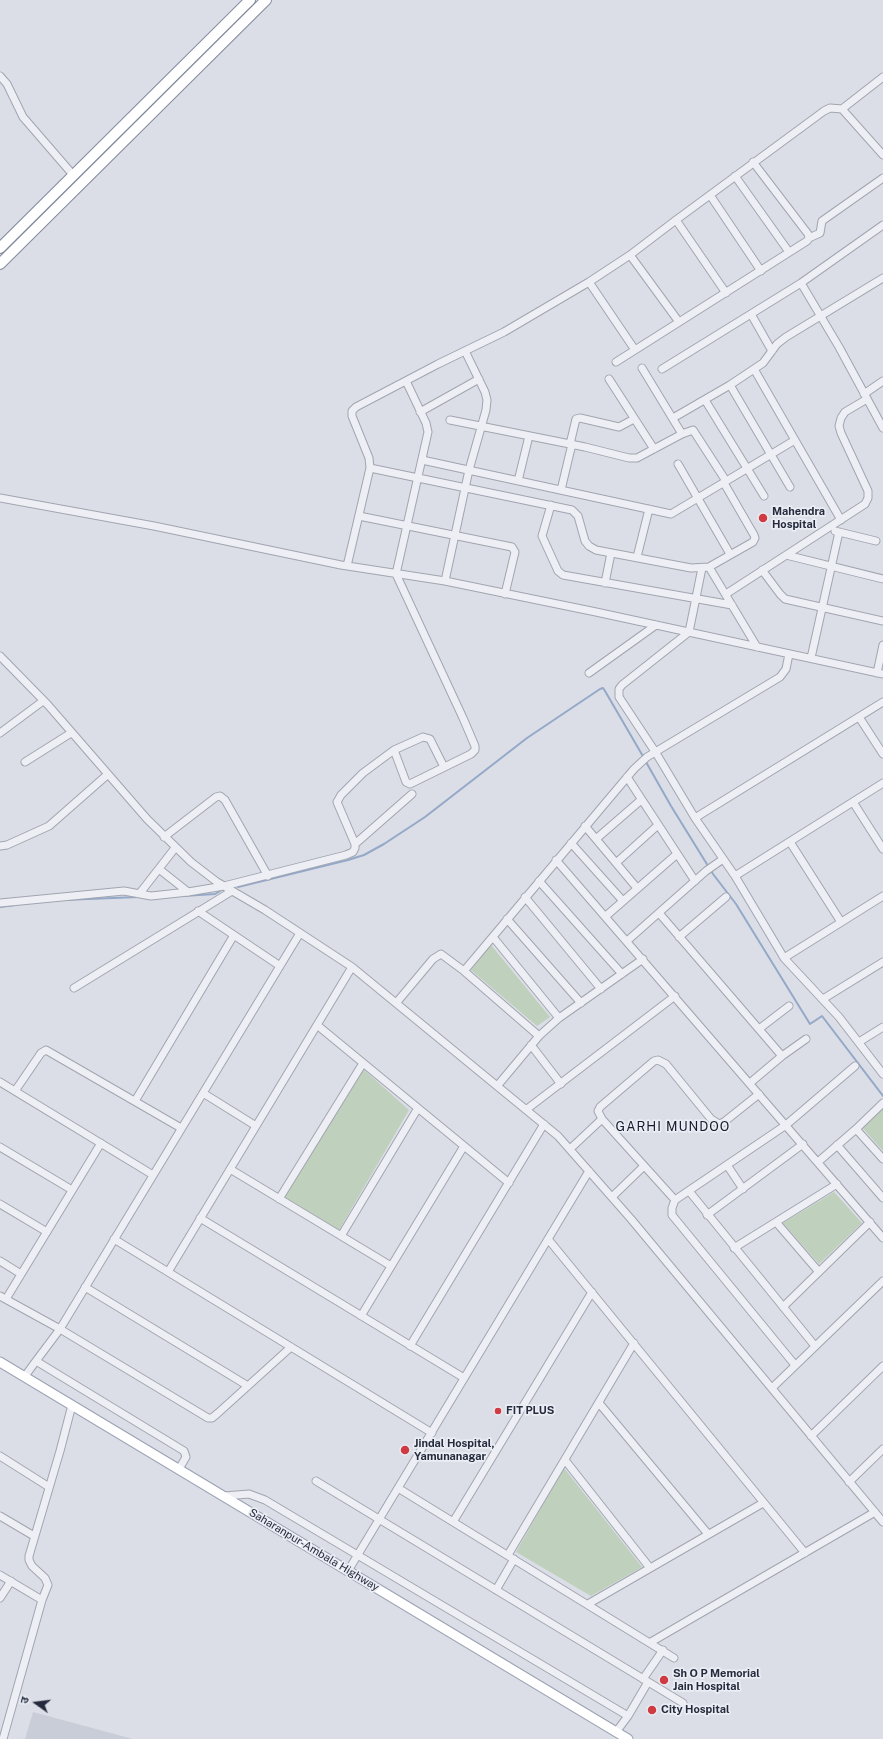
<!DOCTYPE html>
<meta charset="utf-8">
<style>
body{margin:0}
#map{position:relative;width:883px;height:1739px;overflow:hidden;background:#dbdee6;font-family:"Public Sans","Noto Sans Devanagari",sans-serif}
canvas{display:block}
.north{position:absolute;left:16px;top:1683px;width:40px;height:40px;-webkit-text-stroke:3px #eaedf4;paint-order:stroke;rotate:284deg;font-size:11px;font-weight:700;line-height:16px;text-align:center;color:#252b3c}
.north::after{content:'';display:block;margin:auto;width:14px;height:18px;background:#252b3c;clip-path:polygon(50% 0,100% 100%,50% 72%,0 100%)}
</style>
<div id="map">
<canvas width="883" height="1739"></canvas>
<div class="north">उ</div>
</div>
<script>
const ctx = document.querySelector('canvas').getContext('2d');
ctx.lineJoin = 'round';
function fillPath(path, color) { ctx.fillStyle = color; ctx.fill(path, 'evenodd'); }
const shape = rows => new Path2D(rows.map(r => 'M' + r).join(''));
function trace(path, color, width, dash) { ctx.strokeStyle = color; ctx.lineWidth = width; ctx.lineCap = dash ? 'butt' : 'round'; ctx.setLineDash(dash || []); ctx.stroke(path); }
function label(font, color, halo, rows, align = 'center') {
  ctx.font = font + ' "Public Sans",sans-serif'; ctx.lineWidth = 3.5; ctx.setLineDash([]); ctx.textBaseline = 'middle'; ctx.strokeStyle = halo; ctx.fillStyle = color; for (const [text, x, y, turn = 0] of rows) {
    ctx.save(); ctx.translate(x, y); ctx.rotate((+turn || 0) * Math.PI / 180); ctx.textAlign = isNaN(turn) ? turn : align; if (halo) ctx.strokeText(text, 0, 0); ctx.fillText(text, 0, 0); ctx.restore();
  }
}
const built = shape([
 [33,1712,133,1739,25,1739]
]);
const green = shape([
 [491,945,550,1017,537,1026,471,970],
 [363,1069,409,1110,339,1230,285,1197],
 [883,1107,883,1151,860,1125],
 [834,1192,862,1223,819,1264,783,1223],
 [564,1468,642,1567,591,1596,516,1552]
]);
const stream = shape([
 [646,762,671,806,713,874,736,904,810,1024,822,1016,883,1096],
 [238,887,348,860,364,855,384,844,425,817,527,738,600,689,603,688,605,691,644,758],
 [183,896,215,894,220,891],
 [63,900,138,897],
 [0,907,15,905]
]);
const minor = shape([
 [0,76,7,84,23,117,74,176],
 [842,109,883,155],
 [753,162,808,234,809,238],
 [735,176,789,252],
 [710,195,761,271],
 [676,220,726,293],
 [630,255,679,322],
 [589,282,635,350],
 [801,283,839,347,883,428],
 [751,314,772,351],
 [616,362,807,241,809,238,820,233,822,221,883,178],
 [642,368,682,434],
 [662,369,801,283,883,225],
 [754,369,841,520],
 [609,379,654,449],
 [730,385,790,487],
 [864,394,883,381],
 [705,400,764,496],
 [420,412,479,379],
 [673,418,730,385,763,363,777,344,786,337,883,278],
 [450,420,585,447,629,458,637,458,682,434,693,430,726,481],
 [570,444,576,419,580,418,619,427,634,419],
 [422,460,671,514,795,440],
 [678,464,730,554],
 [370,468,572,510,578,516,585,541,589,546,596,550,691,568,709,567,753,542,755,538,754,535,724,483],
 [518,481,529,436],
 [561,490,572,444],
 [0,498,154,526,341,565,445,581,596,612,883,674],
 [551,505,542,536,558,571,563,575,732,605],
 [359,516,512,547,515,552,505,594],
 [835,531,876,541],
 [786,555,883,579],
 [637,557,649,509],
 [347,566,370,468,369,458,352,416,352,411,356,407,438,364,504,332,589,282,630,255,676,220,824,111,830,108,842,109,883,77],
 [709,567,757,647],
 [702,568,689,632,622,685,619,689,619,697,656,753,695,818,735,876,784,958,839,1017,883,1074],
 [762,570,780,594,785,599,883,621],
 [445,581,469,470,486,410,487,400,485,392,465,351],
 [605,583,611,553],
 [726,594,865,504,868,498,868,491,841,433,839,426,841,418,845,412,867,399],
 [0,656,48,705,147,819,191,862,217,882,265,910,352,967,558,1136,631,1219,883,1522],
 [811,658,839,532],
 [589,673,656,625],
 [877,673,883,645],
 [859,717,883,754],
 [0,733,43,701],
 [394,750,406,782,410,784,471,754,475,750,475,746,463,718,396,574,428,432,426,423,406,381],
 [25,762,71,733],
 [627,777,695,881],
 [853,802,883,849],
 [695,818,883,702],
 [585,826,637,888],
 [164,837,216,797,220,796,225,800,268,876],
 [596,839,641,800],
 [790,842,841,922],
 [571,843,623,901],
 [355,844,412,794],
 [0,846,7,845,49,826,107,775],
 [556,860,883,1238],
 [616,863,658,825],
 [159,869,188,892],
 [735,876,883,783],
 [539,881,622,974],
 [140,893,175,848],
 [525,897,601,989],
 [0,903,124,891,151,896,188,892,224,886,346,855,353,852,355,848,355,844,337,802,341,795,363,773,394,750,423,737,430,739,444,767],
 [198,911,280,966],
 [659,913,782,1056],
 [606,916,677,854],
 [507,919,581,1003],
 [493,937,559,1018],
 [679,937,726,897],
 [627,941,706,871,723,859],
 [784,958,883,896],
 [464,971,634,769,647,757,780,677,786,669,789,654],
 [74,988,232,891],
 [823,999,883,962],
 [397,1002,433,959,441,954,464,971,539,1036],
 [317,1025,509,1183],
 [759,1029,789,1006],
 [859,1042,883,1027],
 [531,1045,561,1084],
 [0,1082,153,1175],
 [750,1083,782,1056,806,1039],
 [498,1085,539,1036,559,1018,643,959],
 [15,1091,41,1053,46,1050,181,1128],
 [203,1093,256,1126],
 [135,1101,234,935],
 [527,1109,675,996],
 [856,1129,883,1159],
 [837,1145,883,1198],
 [0,1147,72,1190],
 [570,1149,602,1119],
 [818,1162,856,1129,883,1103],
 [727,1165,743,1189],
 [230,1169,391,1266],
 [689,1191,815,1346],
 [612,1197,644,1166],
 [279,1199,363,1063],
 [675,1200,602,1119,598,1111,600,1107,654,1061,658,1060,666,1064,711,1119,719,1124,724,1122,759,1094],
 [0,1204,47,1232],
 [707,1215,803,1144],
 [200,1218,464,1378],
 [776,1222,819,1272],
 [341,1236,418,1108],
 [114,1239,432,1433],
 [548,1239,805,1553],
 [734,1248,837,1184],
 [0,1261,21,1274],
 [168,1272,352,967],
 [85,1287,248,1386],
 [0,1296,60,1329,208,1418,212,1418,218,1413,291,1347],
 [6,1299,101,1143],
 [783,1307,870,1222],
 [361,1316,464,1146],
 [410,1346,544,1124],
 [36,1361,60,1329,300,933],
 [795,1365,672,1215,672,1208,675,1200,786,1125,855,1066],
 [25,1376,36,1361,184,1451,186,1457,179,1469],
 [772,1388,883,1281],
 [599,1403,708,1534],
 [811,1436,883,1366],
 [0,1456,49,1487],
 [565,1460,650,1568],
 [316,1481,683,1703],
 [849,1482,883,1449],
 [398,1488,674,1658],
 [224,1496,249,1494,265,1500,628,1716,616,1732],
 [0,1516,34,1536],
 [453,1522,592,1292],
 [508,1555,634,1343],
 [348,1571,589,1171],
 [0,1575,42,1600],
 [496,1590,514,1559],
 [0,1598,11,1581],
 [588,1604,763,1503],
 [651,1642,875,1512],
 [643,1679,663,1650],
 [628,1716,648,1682],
 [3,1739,42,1600,48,1585,45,1578,32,1566,29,1560,29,1556,60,1451,72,1405]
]);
const major = shape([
 [0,1362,628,1739]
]);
const highway = shape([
 [0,248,250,0],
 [0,264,266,0]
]);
const markers = [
 [763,518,5,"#d03b42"],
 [498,1411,4,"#d03b42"],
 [405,1450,5,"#d03b42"],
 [664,1680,5,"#d03b42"],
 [652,1710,5,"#d03b42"]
];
const poiNames = [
 ["Mahendra",772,512],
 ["Hospital",772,525],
 ["FIT PLUS",506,1411],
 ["Jindal Hospital,",414,1444],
 ["Yamunanagar",414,1457],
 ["Sh O P Memorial",673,1674],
 ["Jain Hospital",673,1687],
 ["City Hospital",661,1710]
];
const streetNames = [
 ["Saharanpur-Ambala Highway",314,1550,31]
];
const quarterNames = [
 ["GARHI MUNDOO",673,1127]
];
fillPath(built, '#c9cdd8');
fillPath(green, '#bfd0bc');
trace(stream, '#94a8c8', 2);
trace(minor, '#a1a5b0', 9);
trace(major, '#9aa1b2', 11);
trace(highway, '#828a9d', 12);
trace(minor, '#eeeff4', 7);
trace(major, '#fff', 9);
trace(highway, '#fff', 10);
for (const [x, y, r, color] of markers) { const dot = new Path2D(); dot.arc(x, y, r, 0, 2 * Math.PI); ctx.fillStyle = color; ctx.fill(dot); trace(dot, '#eaedf4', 1.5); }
label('bold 11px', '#252b3c', '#eaedf4', poiNames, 'left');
label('11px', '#252b3c', '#eaedf4', streetNames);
ctx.letterSpacing = '1px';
label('13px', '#171c2d', '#eaedf4', quarterNames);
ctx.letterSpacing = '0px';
</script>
